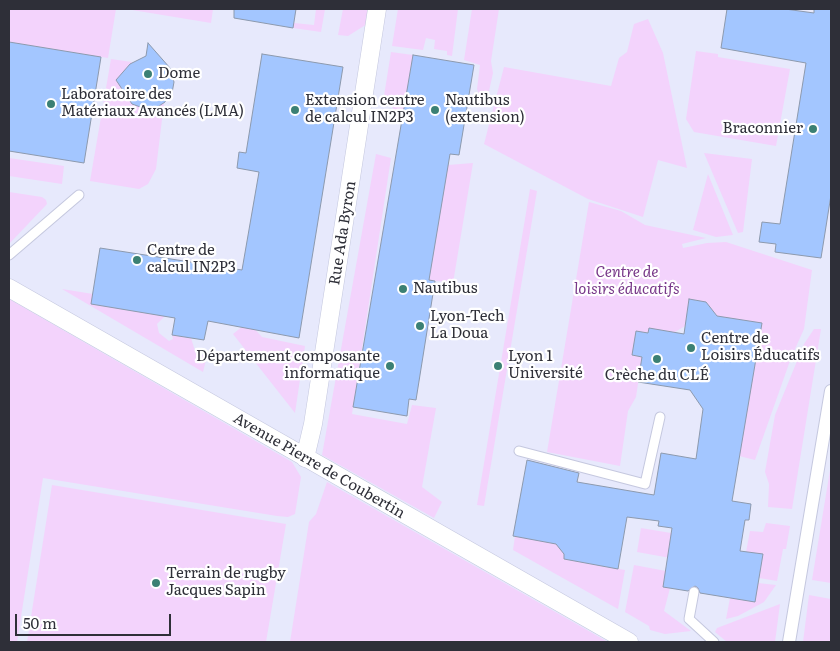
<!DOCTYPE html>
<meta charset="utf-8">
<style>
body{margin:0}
#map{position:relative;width:840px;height:651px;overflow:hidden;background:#f2f3fd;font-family:Literata,serif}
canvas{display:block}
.frame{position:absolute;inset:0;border:10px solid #2e2f38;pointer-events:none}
.scale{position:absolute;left:15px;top:614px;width:156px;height:22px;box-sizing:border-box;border:2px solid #2e2f38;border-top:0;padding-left:6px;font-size:15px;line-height:18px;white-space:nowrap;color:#2e2f38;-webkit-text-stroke:4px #fff;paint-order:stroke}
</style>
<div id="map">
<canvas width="840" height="651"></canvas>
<div class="frame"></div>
<div class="scale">50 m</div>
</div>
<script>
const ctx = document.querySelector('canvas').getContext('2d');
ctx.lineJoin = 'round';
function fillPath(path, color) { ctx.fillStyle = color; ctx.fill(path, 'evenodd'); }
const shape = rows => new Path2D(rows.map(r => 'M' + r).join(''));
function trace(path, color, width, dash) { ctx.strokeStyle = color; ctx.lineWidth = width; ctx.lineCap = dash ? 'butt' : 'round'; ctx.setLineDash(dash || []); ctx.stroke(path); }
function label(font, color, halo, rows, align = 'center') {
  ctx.font = font + ' Literata,serif'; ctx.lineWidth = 4.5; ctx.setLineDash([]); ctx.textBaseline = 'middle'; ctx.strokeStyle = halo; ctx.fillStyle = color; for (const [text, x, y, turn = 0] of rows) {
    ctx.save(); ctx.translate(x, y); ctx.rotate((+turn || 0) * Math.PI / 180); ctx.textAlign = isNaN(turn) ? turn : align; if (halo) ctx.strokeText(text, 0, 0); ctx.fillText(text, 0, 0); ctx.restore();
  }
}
const built = shape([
 [9,9,831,9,831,642,9,642]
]);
const green = shape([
 [9,9,116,9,108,58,9,42],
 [126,9,213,9,211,23],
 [316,9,325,9,321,32,293,28,294,23,314,25],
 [343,9,369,9,367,24,348,36,338,35],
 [398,9,458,9,452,56,447,55,447,51,434,49,435,40,426,38,423,50,392,46],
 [472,9,499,9,491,61,493,73,485,109,477,89,480,65,464,60],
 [648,19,663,53,687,168,658,160,643,217,588,199,484,144,504,67,611,86,619,58,627,52,634,24],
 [696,51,718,54,718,57,790,69,776,146,694,132,686,119],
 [391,52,413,55,403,114,392,112,394,97,384,96],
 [111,59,132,62,127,68,123,89,132,103,146,109,156,108,164,103,156,169,148,184,139,189,90,181],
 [704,153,752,159,743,232,738,233],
 [376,154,391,158,352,414,407,424,412,405,436,408,422,487,442,502,434,518,322,455],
 [9,158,64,166,62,184,9,176],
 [473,163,453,283,429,280,448,165],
 [708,174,733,235,716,237,693,230],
 [530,189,537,191,484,506,477,505],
 [9,192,42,197,46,200,47,204,9,244],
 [589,202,621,211,645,225,706,238,682,244,683,248,707,243,726,242,812,270,804,329,791,358,755,460,739,456,717,316,706,302,690,299,685,326,675,332,636,332,632,355,642,357,636,397,628,411,620,466,547,452],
 [62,289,93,294,92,304,165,316,157,324,159,333,169,341,173,339,172,335,191,338,196,354,207,356,203,372],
 [9,299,292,462,301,477,295,514,288,517,277,516,43,478,17,642,9,642],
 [248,322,262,337,305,346,295,413,233,334],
 [814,329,821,329,792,509,768,507,769,484,765,472,775,415,804,344],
 [831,464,831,583,812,580],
 [327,482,608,642,290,642,309,522,316,514],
 [52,485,286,524,266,642,27,642],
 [766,523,790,526,786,549,783,549,777,581,759,578,763,555,746,552,750,531,763,532],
 [641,528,689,536,676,559,637,552],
 [515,536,566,545,564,559,625,570,618,609,513,550],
 [634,565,666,571,670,588,664,611,691,631,665,634,650,630,649,626,625,612],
 [758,583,776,585,764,602,738,616,726,619,730,598,755,602],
 [809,595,831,599,831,642,803,642],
 [780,604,775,642,727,642,715,632,717,628]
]);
const building = shape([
 [234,9,296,9,293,28,234,18,234,9],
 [727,9,785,9,814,13,814,9,831,9,831,195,821,258,775,252,776,244,759,242,762,222,780,224,806,63,721,48,727,9],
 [9,42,101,57,84,163,9,151,9,42],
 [148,43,170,68,174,82,172,93,165,102,156,108,146,109,132,104,116,80,130,64,146,56,148,43],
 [262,54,343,67,299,338,208,321,204,340,172,335,175,318,91,304,100,248,242,270,259,172,237,168,239,152,246,153,262,54],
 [413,55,474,65,459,155,450,154,429,280,435,281,416,400,409,399,407,416,353,407,413,55],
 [689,299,706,302,717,316,762,323,732,501,751,504,749,520,745,520,740,551,763,554,755,602,700,593,698,588,695,586,688,591,663,587,672,528,658,526,659,521,627,517,618,569,564,559,564,554,556,544,513,536,527,460,579,473,577,482,654,495,661,453,696,459,703,409,690,390,638,382,642,357,632,355,636,331,648,333,649,328,684,334,689,299]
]);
const service = shape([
 [9,255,79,195],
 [519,451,645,484,660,417],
 [694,592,689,619,714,642]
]);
const pedestrian = shape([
 [789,642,831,391]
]);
const minor = shape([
 [9,288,629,642],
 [305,458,313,424,377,9]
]);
const markers = [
 [148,74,5,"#3b8074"],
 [51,104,5,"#3b8074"],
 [295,110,5,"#3b8074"],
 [435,110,5,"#3b8074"],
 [813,129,5,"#3b8074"],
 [137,260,5,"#3b8074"],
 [403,289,5,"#3b8074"],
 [420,326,5,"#3b8074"],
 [691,348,5,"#3b8074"],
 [657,359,5,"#3b8074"],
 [390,366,5,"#3b8074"],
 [498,366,5,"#3b8074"],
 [156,583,5,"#3b8074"]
];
const poiNames = [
 ["Dome",158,74],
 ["Laboratoire des",61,95],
 ["Matériaux Avancés (LMA)",61,112],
 ["Extension centre",305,101],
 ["de calcul IN2P3",305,118],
 ["Nautibus",445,101],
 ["(extension)",445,118],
 ["Braconnier",803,129,"right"],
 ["Centre de",147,251],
 ["calcul IN2P3",147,268],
 ["Nautibus",413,289],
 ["Lyon-Tech",430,317],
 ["La Doua",430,334],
 ["Centre de",701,339],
 ["Loisirs Éducatifs",701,356],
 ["Département composante",380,357,"right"],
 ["informatique",380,374,"right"],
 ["Lyon 1",508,357],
 ["Université",508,374],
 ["Crèche du CLÉ",657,376,"center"],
 ["Terrain de rugby",166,574],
 ["Jacques Sapin",166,591]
];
const streetNames = [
 ["Rue Ada Byron",343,233,-81],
 ["Avenue Pierre de Coubertin",319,466,30]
];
const parkNames = [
 ["Centre de",627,273],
 ["loisirs éducatifs",627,290]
];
fillPath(built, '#e7e9fc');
fillPath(green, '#f3d3fc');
fillPath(building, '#a3c6ff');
trace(building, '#8d9aae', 1);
trace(service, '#c5c8df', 11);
trace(pedestrian, '#c5c8df', 14);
trace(minor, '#c5c8df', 19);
trace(service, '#fff', 9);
trace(pedestrian, '#fff', 12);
trace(minor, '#fff', 18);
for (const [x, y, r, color] of markers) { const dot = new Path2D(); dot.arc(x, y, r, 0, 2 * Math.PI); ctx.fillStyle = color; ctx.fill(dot); trace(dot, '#fff', 2); }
label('15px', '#2e2f38', '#fff', poiNames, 'left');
label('15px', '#2e2f38', '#fff', streetNames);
label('italic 15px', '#783889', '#fff', parkNames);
</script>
